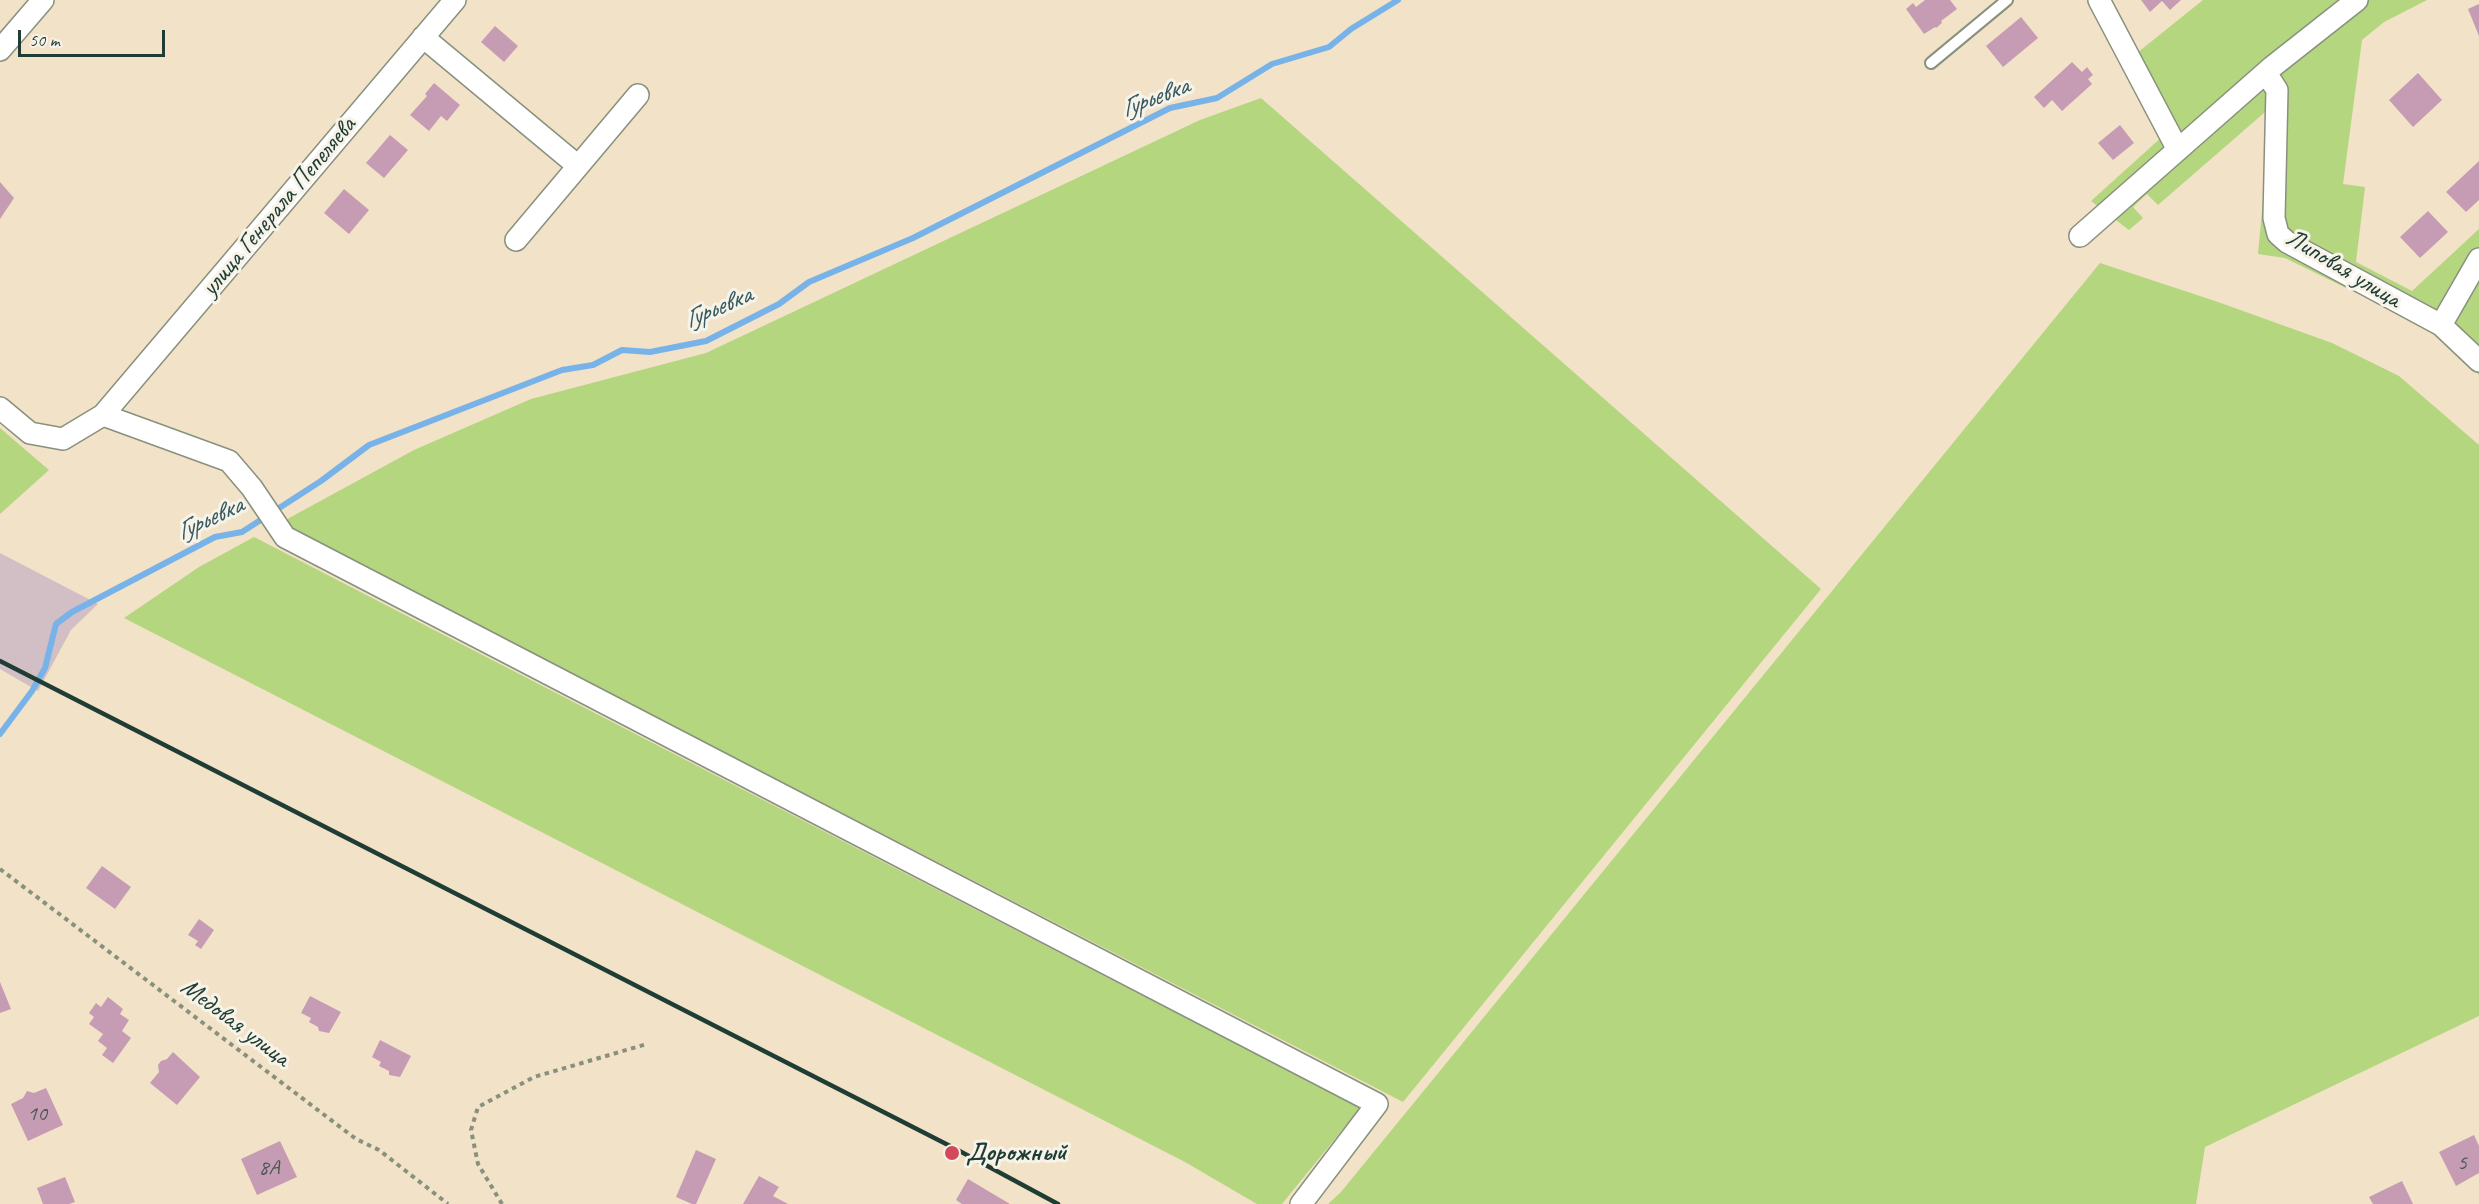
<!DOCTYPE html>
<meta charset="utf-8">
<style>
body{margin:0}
#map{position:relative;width:2479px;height:1204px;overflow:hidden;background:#f2e2c7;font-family:Caveat,sans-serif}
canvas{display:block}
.scale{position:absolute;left:18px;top:30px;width:147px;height:27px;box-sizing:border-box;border:3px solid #1f3d34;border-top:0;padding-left:8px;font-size:18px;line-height:21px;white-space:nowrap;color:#1f3d34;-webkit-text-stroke:4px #f7f3e8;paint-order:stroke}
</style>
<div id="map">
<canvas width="2479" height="1204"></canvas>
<div class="scale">50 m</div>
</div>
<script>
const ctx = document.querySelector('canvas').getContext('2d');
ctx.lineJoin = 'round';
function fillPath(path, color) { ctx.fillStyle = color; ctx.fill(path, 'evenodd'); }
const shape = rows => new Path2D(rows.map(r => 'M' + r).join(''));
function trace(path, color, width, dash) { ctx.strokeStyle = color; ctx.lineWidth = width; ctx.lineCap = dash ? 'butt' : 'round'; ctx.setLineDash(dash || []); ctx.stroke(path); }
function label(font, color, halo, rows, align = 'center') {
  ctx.font = font + ' Caveat,sans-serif'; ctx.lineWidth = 6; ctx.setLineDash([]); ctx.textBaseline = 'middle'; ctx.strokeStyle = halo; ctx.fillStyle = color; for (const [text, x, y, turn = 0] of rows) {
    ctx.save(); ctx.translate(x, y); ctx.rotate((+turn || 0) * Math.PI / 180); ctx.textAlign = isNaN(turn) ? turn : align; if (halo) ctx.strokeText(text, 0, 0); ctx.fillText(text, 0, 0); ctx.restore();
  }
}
const industrial = shape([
 [0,553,98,604,71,630,38,691,0,669]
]);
const green = shape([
 [2203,0,2427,0,2384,22,2362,40,2343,184,2365,187,2356,262,2412,291,2479,229,2479,375,2436,332,2285,258,2258,254,2272,106,2158,205,2147,194,2133,207,2143,218,2129,230,2091,201,2174,126,2137,53],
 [1261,98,1821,589,1403,1102,280,523,414,450,531,399,706,353,1200,120],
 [2100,263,2218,302,2332,343,2399,376,2479,445,2479,1016,2205,1147,2196,1204,1328,1204,1341,1192],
 [0,428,49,470,0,514],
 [254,537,833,836,1360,1108,1282,1204,1257,1204,1185,1162,124,618,199,567]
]);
const stream = shape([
 [0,734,32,691,45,668,56,624,72,612,215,537,242,532,321,481,369,445,562,370,593,365,622,350,650,352,706,341,779,304,809,282,913,238,1170,108,1217,98,1272,64,1329,47,1351,29,1398,0]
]);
const building = shape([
 [1925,0,1950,0,1957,9,1941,21,1942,23,1936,28,1935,27,1924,34,1906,9,1913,3,1916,7],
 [2141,0,2181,0,2170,10,2162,1,2150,12],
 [2479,4,2479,36,2468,9],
 [2021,17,2038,38,2003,67,1986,46],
 [495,26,518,46,504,62,481,42],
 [2072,62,2082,72,2087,67,2093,75,2088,79,2092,84,2062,111,2052,100,2044,108,2034,97],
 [2418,73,2442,100,2413,127,2389,100],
 [434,83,460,105,447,121,441,116,429,131,410,115,427,96,425,94],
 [2120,125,2134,143,2113,160,2098,143],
 [390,135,408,150,384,178,366,163],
 [2479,161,2479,200,2466,212,2446,192],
 [0,182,14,198,0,219],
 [344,189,369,210,349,234,324,213],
 [2428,211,2448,232,2420,258,2400,237],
 [102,866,131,887,115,909,86,888],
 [199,919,214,930,201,949,195,945,198,941,188,935],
 [0,982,11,1009,0,1013],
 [310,996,341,1012,329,1033,319,1031,318,1027,309,1022,311,1018,301,1013],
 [108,997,123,1009,120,1014,129,1020,122,1031,131,1038,113,1063,102,1055,107,1048,98,1041,103,1034,89,1024,94,1017,89,1013,96,1003,101,1007],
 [380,1040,411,1056,400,1077,389,1075,389,1071,379,1066,381,1062,372,1057],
 [173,1052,200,1077,177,1105,150,1083,159,1072,158,1065,161,1061,167,1059],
 [46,1088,63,1125,28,1141,11,1104,23,1098,27,1091,34,1093],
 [2474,1135,2479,1146,2479,1173,2456,1186,2439,1152],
 [280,1141,297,1177,257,1195,241,1159],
 [696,1150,716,1159,696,1204,692,1204,676,1197],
 [759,1176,779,1187,773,1196,788,1204,743,1204],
 [65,1177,75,1202,69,1204,43,1204,37,1188],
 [968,1179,1010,1204,962,1204,956,1200],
 [2402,1181,2413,1204,2373,1204,2369,1197]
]);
const path = shape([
 [0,869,356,1139,379,1150,448,1204],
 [502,1204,478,1164,471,1130,478,1107,534,1077,647,1044]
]);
const service = shape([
 [1931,63,2007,0]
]);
const minor = shape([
 [2099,0,2178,150],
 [423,37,578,166],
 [0,50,43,0],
 [2266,73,2277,90,2274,218,2278,234,2287,242,2441,325,2479,361],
 [2080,236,2272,67,2357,0],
 [516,240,638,95],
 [2441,325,2479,259],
 [0,408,30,433,63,439,103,415,455,0],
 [103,415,229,461,252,488,285,537,1377,1104,1301,1204]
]);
const rail = shape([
 [0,661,954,1148,1058,1204]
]);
const markers = [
 [952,1153,8,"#d1495b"]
];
const numberNames = [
 ["10",37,1114],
 ["5",2462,1163],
 ["8А",269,1168]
];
const streetNames = [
 ["улица Генерала Пепеляева",279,207,-50],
 ["Липовая улица",2343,269,31],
 ["Медовая улица",235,1023,37]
];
const poiNames = [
 ["Дорожный",966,1153]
];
const waterNames = [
 ["Гурьевка",1155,98,-21],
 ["Гурьевка",718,308,-23],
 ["Гурьевка",210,519,-25]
];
fillPath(industrial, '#d2bec5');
fillPath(green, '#b3d67f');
trace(stream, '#77b2e8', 6);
fillPath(building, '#c69cb5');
trace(service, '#88907e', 14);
trace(minor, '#88907e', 24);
trace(path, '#88907e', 4, [4.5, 4.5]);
trace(service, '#fff', 10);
trace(minor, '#fff', 21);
trace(rail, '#1f3d34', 4.5);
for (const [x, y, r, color] of markers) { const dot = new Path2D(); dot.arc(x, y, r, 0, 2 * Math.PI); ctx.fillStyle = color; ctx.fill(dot); trace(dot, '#f7f3e8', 2); }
label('22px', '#495554', null, numberNames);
label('26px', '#1f3d34', '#f7f3e8', streetNames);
label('bold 26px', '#1f3d34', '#f7f3e8', poiNames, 'left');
label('italic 27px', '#355a61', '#f7f3e8', waterNames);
</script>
